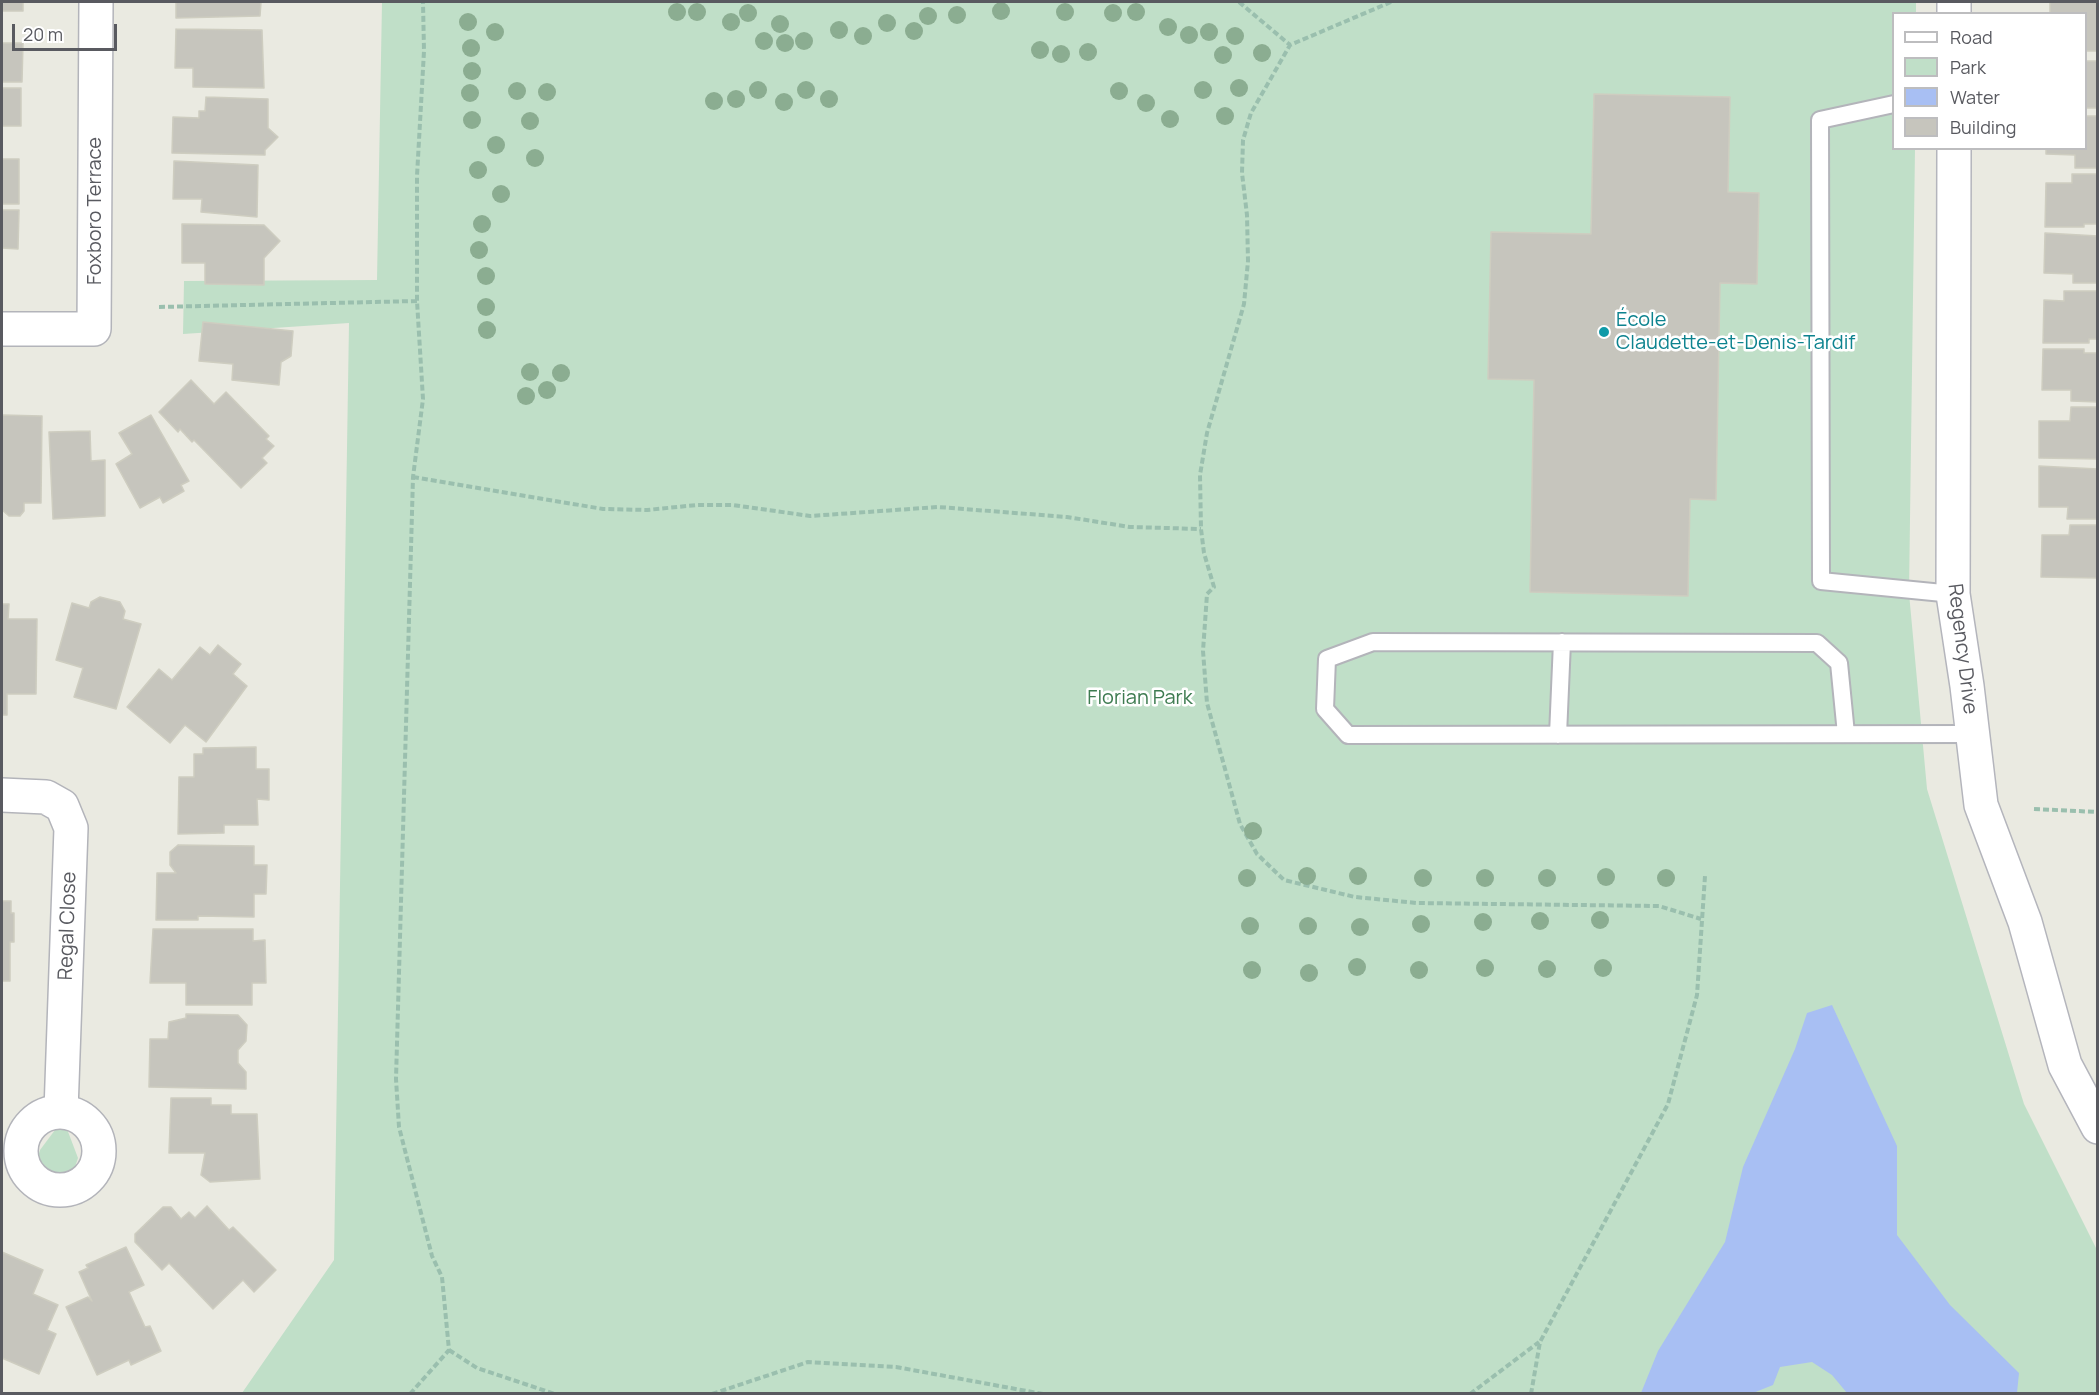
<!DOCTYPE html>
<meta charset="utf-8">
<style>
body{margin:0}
#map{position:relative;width:2099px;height:1395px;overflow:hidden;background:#eaeae1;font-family:Manrope,sans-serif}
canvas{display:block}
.frame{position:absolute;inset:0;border:3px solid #595a60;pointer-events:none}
.legend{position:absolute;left:1892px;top:12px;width:195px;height:138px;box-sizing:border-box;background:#fff;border:2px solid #bdbdbf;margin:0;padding:8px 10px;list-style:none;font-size:18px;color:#595a60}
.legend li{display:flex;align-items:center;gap:12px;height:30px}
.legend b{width:30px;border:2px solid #bdbdbf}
.scale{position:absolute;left:12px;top:24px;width:105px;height:27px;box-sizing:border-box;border:3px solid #595a60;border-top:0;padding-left:8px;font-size:18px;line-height:21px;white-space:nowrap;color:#595a60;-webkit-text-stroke:4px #fff;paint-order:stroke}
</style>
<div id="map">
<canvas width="2099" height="1395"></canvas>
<div class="frame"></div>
<ul class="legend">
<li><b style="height:8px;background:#fff"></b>Road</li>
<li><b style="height:16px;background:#c0dfc8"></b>Park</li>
<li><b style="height:16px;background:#a8bff3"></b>Water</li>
<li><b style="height:16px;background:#c6c5bd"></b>Building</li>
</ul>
<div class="scale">20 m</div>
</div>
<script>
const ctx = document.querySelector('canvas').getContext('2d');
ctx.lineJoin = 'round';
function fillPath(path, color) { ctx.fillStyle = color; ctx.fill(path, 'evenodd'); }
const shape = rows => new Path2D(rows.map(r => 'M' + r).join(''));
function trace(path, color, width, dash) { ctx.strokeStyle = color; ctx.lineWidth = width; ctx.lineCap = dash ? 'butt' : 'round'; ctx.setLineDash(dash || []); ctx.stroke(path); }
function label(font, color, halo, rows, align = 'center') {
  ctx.font = font + ' Manrope,sans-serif'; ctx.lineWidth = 5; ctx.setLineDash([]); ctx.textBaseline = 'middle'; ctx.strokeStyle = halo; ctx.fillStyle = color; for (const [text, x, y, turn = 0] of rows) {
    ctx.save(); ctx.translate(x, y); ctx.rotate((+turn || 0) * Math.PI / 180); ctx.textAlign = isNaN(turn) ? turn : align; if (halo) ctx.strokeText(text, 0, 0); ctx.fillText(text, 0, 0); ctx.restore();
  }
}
const green = shape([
 [382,2,1916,2,1916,13,1894,14,1894,148,1915,149,1909,593,1927,789,2024,1104,2097,1250,2097,1393,242,1393,334,1260,349,323,183,334,184,281,377,280],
 [58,1126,67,1129,78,1158,73,1173,61,1179,45,1175,37,1160,40,1150]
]);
const water = shape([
 [1832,1005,1897,1146,1897,1235,1950,1305,2019,1373,2017,1393,1847,1393,1832,1375,1812,1362,1780,1367,1773,1385,1753,1393,1641,1393,1658,1351,1725,1242,1743,1167,1795,1049,1807,1013]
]);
const building = shape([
 [2,2,23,2,23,11,2,11,2,2],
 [176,2,261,2,260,16,176,18,176,2],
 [2050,2,2098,2,2098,51,2086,51,2086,14,2050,14,2050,2],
 [176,29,262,30,264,88,193,87,193,68,175,68,176,29],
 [2,43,23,43,22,82,2,82,2,43],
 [2086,61,2098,61,2098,108,2086,108,2086,61],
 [2,88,21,88,21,126,2,126,2,88],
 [1594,94,1730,97,1728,192,1759,193,1757,284,1720,283,1716,500,1690,499,1688,596,1530,592,1534,380,1488,379,1491,232,1591,234,1594,94],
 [206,97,268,99,268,128,278,137,265,150,265,155,172,153,173,117,199,118,199,111,205,111,206,97],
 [2086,116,2098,116,2098,168,2075,168,2075,155,2046,154,2046,148,2086,148,2086,116],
 [2,159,19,159,19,204,2,204,2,159],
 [174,161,258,165,257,217,201,212,202,199,173,199,174,161],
 [2072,174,2098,174,2098,224,2084,224,2084,227,2045,227,2046,183,2072,183,2072,174],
 [2,210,19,210,18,249,2,248,2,210],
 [182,224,264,225,280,241,264,258,264,285,205,284,205,263,182,263,182,224],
 [2045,233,2098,236,2098,283,2073,283,2073,274,2044,273,2045,233],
 [2064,291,2098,291,2098,339,2089,339,2089,343,2043,343,2044,300,2064,301,2064,291],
 [203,322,293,331,291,356,281,362,279,385,232,380,233,364,199,361,203,322],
 [2043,349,2084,349,2084,353,2098,353,2098,402,2071,401,2071,390,2042,390,2043,349],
 [191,380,214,404,226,392,269,436,266,439,274,446,262,458,267,463,241,488,194,440,192,442,180,429,178,432,159,412,191,380],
 [2071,407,2098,407,2098,459,2039,458,2039,421,2070,421,2071,407],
 [2,415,42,416,41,503,24,503,24,511,20,516,9,516,2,510,2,415],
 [151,415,189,481,181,485,184,491,163,503,160,497,140,508,116,464,132,454,119,433,151,415],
 [90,431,91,461,105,460,105,516,53,519,49,432,90,431],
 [2039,466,2098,469,2098,519,2067,519,2068,507,2039,507,2039,466],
 [2070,525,2098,525,2098,578,2041,577,2042,535,2069,535,2070,525],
 [100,597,120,602,125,611,123,619,141,624,116,709,74,697,83,668,56,660,72,603,89,608,91,602,100,597],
 [2,604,9,604,8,619,37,619,36,694,7,694,7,715,2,715,2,604],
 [218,645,241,664,233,674,247,686,206,742,185,725,170,743,127,707,159,669,172,680,200,647,210,655,218,645],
 [256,747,256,769,269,769,269,800,257,799,258,825,224,825,224,833,178,834,179,777,194,777,194,754,203,754,203,748,256,747],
 [178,845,254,846,254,865,267,865,266,894,254,894,254,917,198,916,198,920,156,920,157,873,176,873,170,865,170,852,178,845],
 [2,901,11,901,11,913,14,913,14,942,10,942,10,981,2,981,2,901],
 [153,929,253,929,253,941,265,940,266,983,252,983,252,1005,186,1005,186,983,150,983,153,929],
 [186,1014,238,1015,247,1025,246,1041,238,1050,238,1063,246,1072,246,1089,149,1087,150,1039,168,1039,169,1022,186,1018,186,1014],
 [171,1098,211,1098,211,1105,231,1105,231,1114,257,1114,260,1179,210,1182,201,1175,205,1153,169,1153,171,1098],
 [207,1206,229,1230,233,1227,276,1270,254,1292,243,1280,213,1309,169,1263,162,1270,135,1242,135,1234,163,1207,171,1207,181,1219,189,1212,195,1218,207,1206],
 [126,1247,144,1285,129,1292,145,1327,150,1326,161,1351,131,1365,129,1360,97,1375,66,1307,88,1297,92,1301,79,1272,88,1268,86,1265,126,1247],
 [2,1252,43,1270,33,1294,58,1305,47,1330,56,1334,39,1374,2,1358,2,1252]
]);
const path = shape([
 [1239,2,1290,45],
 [1391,2,1290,45,1251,113,1243,140,1242,173,1247,215,1248,261,1244,304,1207,433,1200,475,1201,529,1204,553,1214,587,1207,594,1203,651,1207,703,1240,824,1257,854,1284,880,1355,897,1417,903,1659,906,1701,919],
 [159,307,417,301],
 [413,477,603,509,647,510,697,505,733,505,810,516,938,507,1067,517,1130,527,1201,529],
 [2034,809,2098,812],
 [449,1350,477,1368,555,1394],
 [410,1394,449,1350,442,1277,432,1256,399,1127,396,1079,413,477,423,399,417,301,417,176,424,51,423,2],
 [712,1394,808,1362,896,1367,1043,1394],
 [1470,1394,1539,1342],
 [1531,1394,1540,1342,1668,1104,1697,995,1705,876]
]);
const lane = shape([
 [1894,104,1820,120,1821,581,1953,594],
 [1846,734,1839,663,1817,643,1373,642,1327,659,1325,709,1348,735,1973,734],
 [1558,735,1562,642]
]);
const street = shape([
 [2,329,94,329,96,2],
 [2,795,46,797,62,806,71,828,61,1111],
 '21 1151a39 39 0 1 1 78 0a39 39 0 1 1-78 0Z'
]);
const secondary = shape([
 [1954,14,1954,2],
 [1954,148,1953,594,1967,686,1981,805,2025,922,2065,1065,2098,1127]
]);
const trees = [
 [1001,11],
 [677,12],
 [697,12],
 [1065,12],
 [1136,12],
 [748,13],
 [1113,13],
 [957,15],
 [928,16],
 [468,22],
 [731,22],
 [887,23],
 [780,24],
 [1168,27],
 [839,30],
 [914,31],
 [495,32],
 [1209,32],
 [1189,35],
 [863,36],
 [1235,36],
 [764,41],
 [804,41],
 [785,43],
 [471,48],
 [1040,50],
 [1088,52],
 [1262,53],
 [1061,54],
 [1223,55],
 [472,71],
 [1239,88],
 [758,90],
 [806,90],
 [1203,90],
 [517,91],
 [1119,91],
 [547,92],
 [470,93],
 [736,99],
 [829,99],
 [714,101],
 [784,102],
 [1146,103],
 [1225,116],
 [1170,119],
 [472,120],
 [530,121],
 [496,145],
 [535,158],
 [478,170],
 [501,194],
 [482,224],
 [479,250],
 [486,276],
 [486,307],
 [487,330],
 [530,372],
 [561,373],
 [547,390],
 [526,396],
 [1253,831],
 [1307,876],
 [1358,876],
 [1606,877],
 [1247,878],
 [1423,878],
 [1485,878],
 [1547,878],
 [1666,878],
 [1600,920],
 [1540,921],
 [1483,922],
 [1421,924],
 [1250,926],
 [1308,926],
 [1360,927],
 [1357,967],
 [1485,968],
 [1603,968],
 [1547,969],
 [1252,970],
 [1419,970],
 [1309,973]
];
const markers = [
 [1604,332,6,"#0f9aa8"]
];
const streetNames = [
 ["Foxboro Terrace",95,211,-90],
 ["Regency Drive",1962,649,83],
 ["Regal Close",68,926,-88]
];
const cultureNames = [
 ["École",1616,320],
 ["Claudette-et-Denis-Tardif",1616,343]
];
const parkNames = [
 ["Florian Park",1140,698]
];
fillPath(green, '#c0dfc8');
fillPath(water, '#a8bff3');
fillPath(building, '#c6c5bd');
trace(building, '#cecdc0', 1.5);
trace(lane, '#b3b4ba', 20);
trace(street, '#b3b4ba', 36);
trace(secondary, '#b4b5bc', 36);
trace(path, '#9abfae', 4, [6, 3]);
trace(lane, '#fff', 16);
trace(street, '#fff', 33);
trace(secondary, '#fff', 33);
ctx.fillStyle = '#8bad91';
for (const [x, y] of trees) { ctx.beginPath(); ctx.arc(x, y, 9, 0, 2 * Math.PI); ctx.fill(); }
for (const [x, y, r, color] of markers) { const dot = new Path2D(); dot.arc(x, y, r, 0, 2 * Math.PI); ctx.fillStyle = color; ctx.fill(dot); trace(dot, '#fff', 2); }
label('20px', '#595a60', '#fff', streetNames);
label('20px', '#0d838f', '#fff', cultureNames, 'left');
label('20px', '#3d7b50', '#fff', parkNames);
</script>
